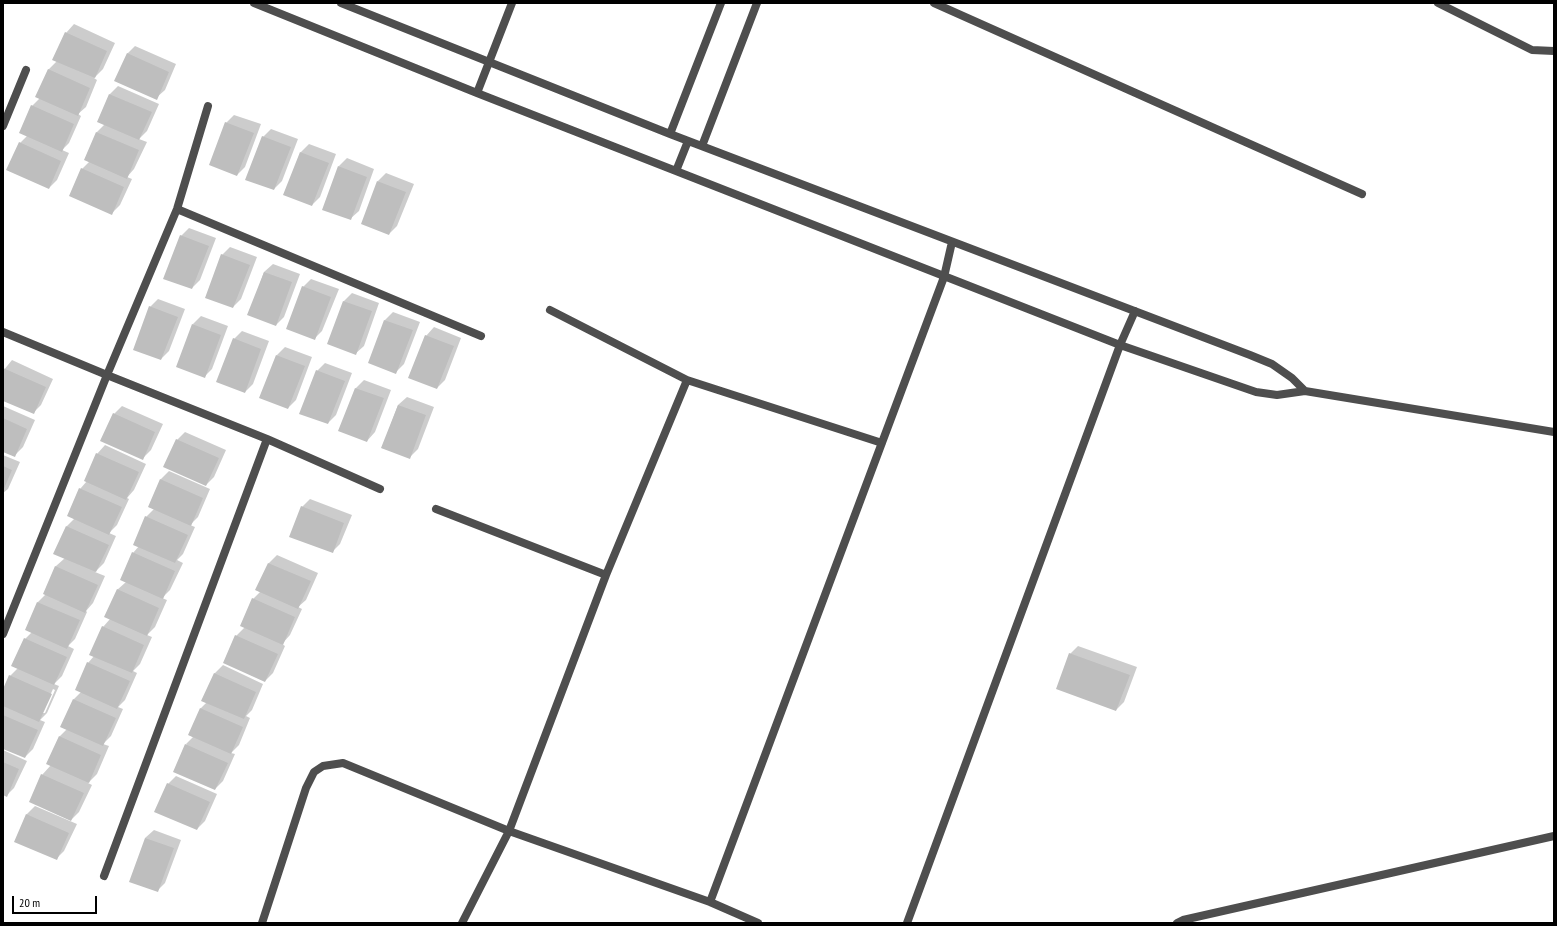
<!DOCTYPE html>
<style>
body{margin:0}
#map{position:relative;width:1557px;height:926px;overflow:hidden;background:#fff;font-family:"PT Sans Narrow",sans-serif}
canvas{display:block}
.frame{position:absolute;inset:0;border:4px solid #000;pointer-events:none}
.scale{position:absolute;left:12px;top:896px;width:85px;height:18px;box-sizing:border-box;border:2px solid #000;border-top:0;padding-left:5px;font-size:12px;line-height:14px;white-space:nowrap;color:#000;-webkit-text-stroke:3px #fff;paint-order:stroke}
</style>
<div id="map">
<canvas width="1557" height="926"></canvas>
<div class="frame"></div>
<div class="scale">20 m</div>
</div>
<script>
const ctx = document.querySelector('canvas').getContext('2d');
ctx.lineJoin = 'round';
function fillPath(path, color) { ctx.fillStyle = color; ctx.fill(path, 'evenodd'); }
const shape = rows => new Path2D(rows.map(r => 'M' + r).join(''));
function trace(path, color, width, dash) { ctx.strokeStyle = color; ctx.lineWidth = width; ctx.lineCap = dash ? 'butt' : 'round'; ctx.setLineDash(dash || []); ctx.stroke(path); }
const shadow = shape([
 [74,24,115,43,103,69,94,78,97,80,86,107,78,114,81,116,69,143,62,150,69,153,57,180,49,188,20,143,27,136,32,106,40,98,48,70,57,61,66,33],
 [135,46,176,64,165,90,156,98,127,54],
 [118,86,159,104,147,131,139,139,147,142,134,169,127,177,132,179,120,205,111,214,82,169,90,161,85,159,97,132,105,124,98,121,110,94],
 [234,115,261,124,245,167,237,175,226,123],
 [271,129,298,139,282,181,274,189,263,137],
 [309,144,336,154,320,197,312,205,285,194,301,152],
 [347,158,374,169,359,211,350,219,339,166],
 [386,173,414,184,397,226,389,234,378,181],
 [189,228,216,238,200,280,192,288,181,236],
 [230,247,257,257,241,299,233,307,222,255],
 [273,264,300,274,284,317,276,325,249,315,264,272],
 [311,279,339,289,322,331,314,339,303,287],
 [352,293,379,303,364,346,355,354,328,343,344,301],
 [158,299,185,309,169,351,161,359,150,307],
 [393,312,420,322,404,364,396,372,369,362,385,320],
 [201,316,228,326,212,369,204,377,193,324],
 [434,327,461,338,445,380,437,388,426,336],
 [242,331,269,341,253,384,245,392,234,339],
 [285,347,312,357,296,400,288,408,277,355],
 [12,360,53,379,41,405,33,413,3,400,3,371],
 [325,363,352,373,336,415,328,423,317,371],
 [364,380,391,390,375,432,367,441,340,431,356,388],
 [407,397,434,407,418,449,410,457,382,448,398,405],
 [3,406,35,420,23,447,14,456,3,451],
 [122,406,163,424,151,450,143,458,114,414],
 [185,432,226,450,214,477,206,485,177,440],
 [105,445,146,464,134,490,127,498,129,499,117,525,109,533,116,536,104,563,95,572,105,576,93,603,86,611,87,612,75,639,68,646,74,649,62,676,54,684,59,686,47,713,40,720,45,722,33,749,25,757,3,748,3,692,10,676,18,668,25,639,32,632,26,629,38,602,46,594,44,593,56,566,65,558,67,526,75,518,80,489,87,481,97,454],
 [53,689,55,690,45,713,42,713],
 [3,455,20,462,8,489,3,493],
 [169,471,210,489,198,517,190,525,195,527,183,554,177,560,183,563,170,590,162,598,167,600,155,627,147,635,152,637,140,664,133,671,137,673,125,700,118,707,123,709,111,736,103,744,109,746,97,774,88,783,92,785,79,812,71,820,42,775,51,765,60,736,67,729,74,699,81,692,88,663,94,656,103,627,110,619,117,590,126,582,133,553,139,546,146,517,154,509,149,507,161,479],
 [310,499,352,515,340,544,332,552,302,507],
 [277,555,318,573,306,600,298,607,302,609,290,635,282,644,285,646,273,673,265,681,236,636,245,627,253,599,260,592,256,590,269,563],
 [1078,646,1137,667,1124,702,1116,710,1070,654],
 [223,665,263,684,252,710,246,716,250,718,239,745,231,753,235,754,223,781,215,789,186,744,193,737,189,735,201,708,207,702,214,674],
 [3,750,27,761,14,788,6,796,3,794],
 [176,776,217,794,205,821,197,829,168,784],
 [35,806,77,824,64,851,56,859,16,841,27,814],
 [154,830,181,840,165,883,157,891,145,838]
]);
const building = shape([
 [65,32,107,51,95,78,52,60],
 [127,53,169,72,157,100,114,81],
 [48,69,90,88,78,116,35,97],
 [109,94,152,112,139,140,97,122],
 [31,105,74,124,62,152,19,133],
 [225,122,254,133,237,176,209,165],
 [96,132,139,150,127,179,84,160],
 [262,136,291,147,274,190,245,180],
 [19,142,61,161,49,189,6,170],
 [300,152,329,163,312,206,283,195],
 [338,166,367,177,351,220,322,210],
 [81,168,124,187,112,215,69,196],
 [377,181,406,192,389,235,361,224],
 [180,235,209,246,192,289,163,279],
 [221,254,250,265,233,308,205,298],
 [264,272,292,282,276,326,247,315],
 [302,286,331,297,315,340,286,329],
 [343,301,372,311,356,355,327,344],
 [149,306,178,317,161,360,133,350],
 [384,320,413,330,396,374,368,363],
 [192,324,221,335,205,378,176,367],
 [425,335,454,346,437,389,408,378],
 [233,338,261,349,245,393,216,382],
 [276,355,305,366,288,409,259,398],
 [3,368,46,387,34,414,3,401],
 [316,370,345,381,328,424,299,414],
 [355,388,384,398,367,442,338,431],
 [398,405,426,415,410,459,381,448],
 [113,413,155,432,143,460,100,441],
 [3,418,27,429,15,457,3,452],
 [176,439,219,458,206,486,163,467],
 [96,453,139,472,126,500,84,481],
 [3,466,12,470,3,491],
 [160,479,203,498,191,526,148,507],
 [79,488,122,507,109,535,67,516],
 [301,506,344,523,333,553,289,537],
 [145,516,188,535,175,563,133,545],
 [66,526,109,545,96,572,53,554],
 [132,552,175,571,163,599,120,580],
 [268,563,311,581,298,609,255,590],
 [55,566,98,585,85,613,43,594],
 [117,589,159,608,147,636,104,617],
 [252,598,295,617,283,645,240,626],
 [37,602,80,620,67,649,25,630],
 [102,626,144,645,132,673,89,655],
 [235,635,278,654,265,682,223,663],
 [24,638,67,657,54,685,11,666],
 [1069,653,1130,675,1116,711,1056,689],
 [87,662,130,681,117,709,75,690],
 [214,673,256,692,244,719,201,701],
 [9,675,52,694,39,722,3,706,3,689],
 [73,699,116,718,103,746,60,727],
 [200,708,243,727,231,754,188,735],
 [3,715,38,730,25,758,3,749],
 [59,736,101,755,89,783,46,764],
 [185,744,228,763,215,790,173,772],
 [3,762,19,769,7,797,3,795],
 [41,774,84,793,71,821,29,802],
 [167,783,210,802,197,830,154,812],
 [26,814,69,833,57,860,14,842],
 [145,838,174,848,158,892,129,882]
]);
const street = shape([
 [254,3,477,93,1120,345,1256,392,1277,395,1305,391,1554,432],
 [341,3,670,134,1250,355,1272,364,1292,378,1305,391],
 [934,3,1362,194],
 [1438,3,1532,50,1554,51],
 [477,93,512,3],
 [3,126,26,70],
 [670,134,721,3],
 [702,146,757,3],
 [676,171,688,141],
 [177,209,481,336],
 [550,310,687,380,882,443],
 [3,332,107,375,267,439,380,489],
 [436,509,606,575],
 [3,634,107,375,177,209,208,106],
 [104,876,267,439],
 [262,923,306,788,314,772,323,766,343,763,509,831,710,902],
 [462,923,509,831,606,575,687,380],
 [758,923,710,902,944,277,952,242],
 [907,923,1120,345,1135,311],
 [1177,923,1183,920,1554,836]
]);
fillPath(shadow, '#0003');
fillPath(building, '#bebebe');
trace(street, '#4e4e4e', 8);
</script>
